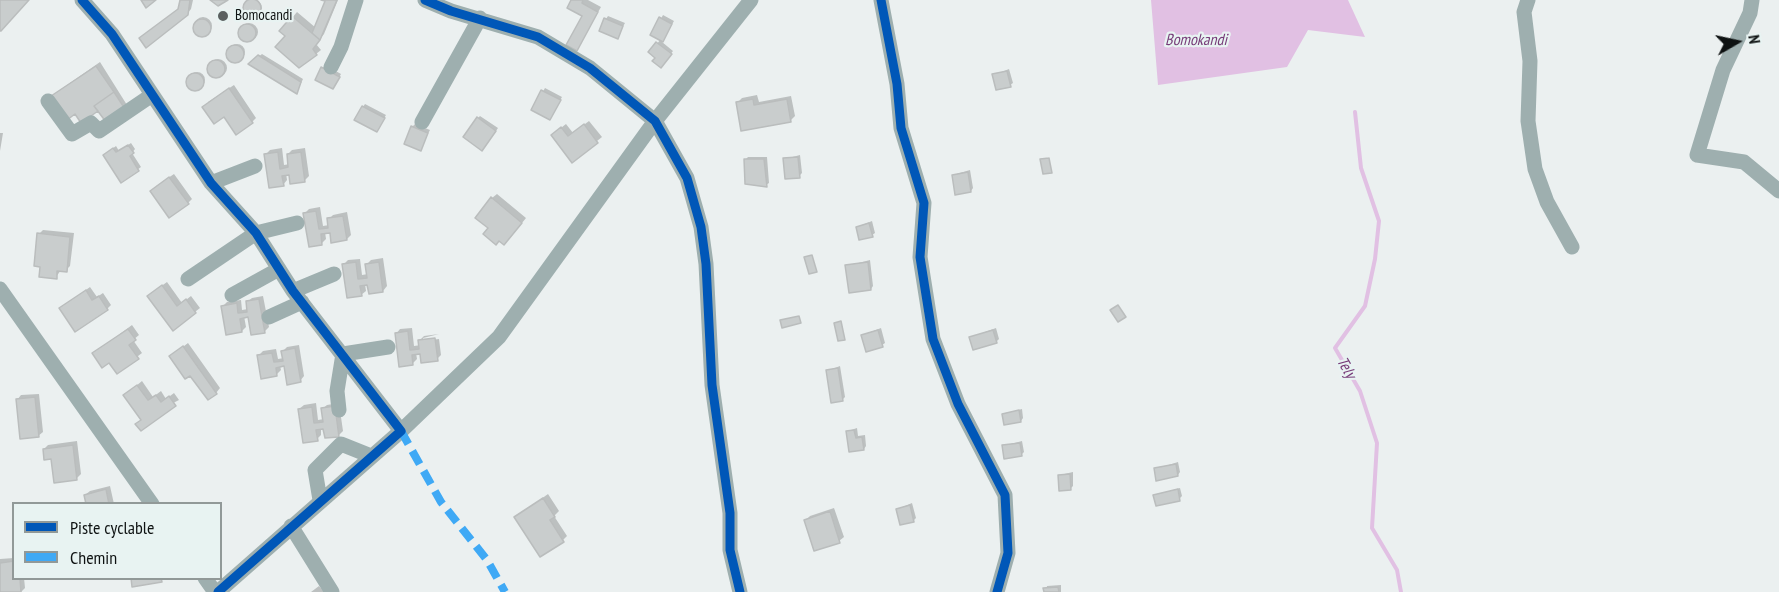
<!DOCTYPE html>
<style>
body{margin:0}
#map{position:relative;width:1779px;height:592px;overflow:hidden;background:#ebf0f0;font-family:"PT Sans Narrow",sans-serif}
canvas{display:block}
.legend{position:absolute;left:12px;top:502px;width:210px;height:78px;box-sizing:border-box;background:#e8f3f2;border:2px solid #919998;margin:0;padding:8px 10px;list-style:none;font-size:18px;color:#0e1212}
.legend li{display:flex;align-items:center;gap:12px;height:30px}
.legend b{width:30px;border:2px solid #919998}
.north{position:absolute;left:1707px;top:12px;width:60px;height:60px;-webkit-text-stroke:4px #e8f3f2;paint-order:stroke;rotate:81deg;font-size:16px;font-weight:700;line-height:24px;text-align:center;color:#0e1212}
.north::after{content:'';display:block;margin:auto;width:21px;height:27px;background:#0e1212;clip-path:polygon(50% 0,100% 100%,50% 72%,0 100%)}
</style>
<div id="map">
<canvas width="1779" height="592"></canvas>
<ul class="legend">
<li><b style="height:8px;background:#0057b8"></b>Piste cyclable</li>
<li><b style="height:8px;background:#3fa9f5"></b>Chemin</li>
</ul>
<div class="north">N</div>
</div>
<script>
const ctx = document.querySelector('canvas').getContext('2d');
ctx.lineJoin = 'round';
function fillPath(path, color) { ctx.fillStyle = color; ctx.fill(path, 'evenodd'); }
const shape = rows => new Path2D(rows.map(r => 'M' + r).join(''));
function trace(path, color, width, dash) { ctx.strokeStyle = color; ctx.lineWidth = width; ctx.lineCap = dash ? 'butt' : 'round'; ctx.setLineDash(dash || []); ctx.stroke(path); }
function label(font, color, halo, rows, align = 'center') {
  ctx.font = font + ' "PT Sans Narrow",sans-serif'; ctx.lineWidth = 4.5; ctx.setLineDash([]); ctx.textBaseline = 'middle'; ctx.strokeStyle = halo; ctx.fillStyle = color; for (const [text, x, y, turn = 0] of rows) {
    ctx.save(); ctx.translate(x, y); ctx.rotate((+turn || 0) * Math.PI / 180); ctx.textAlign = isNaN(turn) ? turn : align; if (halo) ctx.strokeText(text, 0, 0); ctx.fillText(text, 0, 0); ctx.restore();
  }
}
const water = shape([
 [1151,0,1348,0,1365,37,1308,30,1287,67,1158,85]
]);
const shadow = shape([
 '246 8a8 8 0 1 1 16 0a8 8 0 1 1-16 0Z',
 [181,0,193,0,191,9,187,14,180,8],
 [327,0,338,0,324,34,316,44,321,50,316,54,281,31,297,12,316,28],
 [573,0,588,0,601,7,577,49,584,16],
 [663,15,674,21,662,42,673,51,663,64,650,52,661,39,652,35],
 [608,16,625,23,617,37,606,19],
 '194 26a9 9 0 1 1 18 0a9 9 0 1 1-18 0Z',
 '240 32a9 9 0 1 1 18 0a9 9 0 1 1-18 0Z',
 '229 52a8 8 0 1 1 16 0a8 8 0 1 1-16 0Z',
 [262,54,303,79,297,92,250,64],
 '209 68a9 9 0 1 1 18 0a9 9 0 1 1-18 0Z',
 [100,62,127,105,124,108,57,92],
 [325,65,341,74,335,85,323,68],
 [1009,69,1013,83,1010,85,994,75],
 '189 80a8 8 0 1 1 16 0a8 8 0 1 1-16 0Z',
 [234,85,256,118,252,122,224,115,208,102],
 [545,88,562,97,550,118,533,109],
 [757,95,759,102,791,96,795,116,791,120,742,129,737,103,742,98],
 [365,104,386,115,377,130,363,107],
 [480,116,498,128,485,147,478,118],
 [589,121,602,137,572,161,557,131,566,124,573,133],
 [415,124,430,130,420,149,412,127],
 [0,133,3,133,0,151],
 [131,143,135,149,132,153,141,167,122,181,104,155,116,146,119,151],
 [282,148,284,165,290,164,288,154,292,150,305,148,309,176,304,181,286,173,287,180,283,185,265,155,270,150],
 [800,155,802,173,799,176,785,159],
 [748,157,767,157,769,183,766,185,746,159],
 [970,170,973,188,971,191,953,175],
 [174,174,192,199,188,203,156,186],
 [497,194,526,218,509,239,490,228,492,198],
 [320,207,323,226,329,225,329,219,333,215,347,212,351,235,347,239,331,231,325,232,326,239,322,243,305,213,309,209],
 [872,221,875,233,872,235,857,227],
 [43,230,74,233,70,266,66,270,61,270,56,277,39,234],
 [383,258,387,286,383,291,365,284,366,291,361,295,343,265,348,260,360,259,362,275,368,274,366,265,371,260],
 [870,260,873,286,871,289,847,266],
 [167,282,182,303,191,296,200,308,173,329,153,292],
 [90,287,97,297,103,293,111,305,107,309,61,308],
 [263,296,269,327,264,332,250,315,244,316,246,327,242,331,223,306,227,302,241,300,242,310,248,309,247,302,252,298],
 [132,325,139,335,133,340,142,353,117,372,110,361,94,353],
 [412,328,414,346,421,345,420,340,424,336,439,334,423,338,423,341,439,339,441,355,437,359,421,352,416,353,417,359,412,364,396,334,400,329],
 [881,328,885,343,882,345,863,335],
 [996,328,999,339,996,342,971,337],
 [188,343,220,388,216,393,171,356],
 [299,345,304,376,300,381,286,364,280,366,281,370,276,375,258,356,263,351,276,349,278,359,284,358,283,351,287,347],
 [840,366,845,397,842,400,827,371],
 [142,381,153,397,161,391,166,399,174,393,179,400,142,419,125,395],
 [39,394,43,432,38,436,17,400,21,395],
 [316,403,318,420,324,419,322,409,327,405,339,403,343,431,339,435,321,428,321,435,317,439,299,409,304,405],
 [1022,409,1023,418,1021,421,1003,414],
 [857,428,858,436,865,435,866,446,864,449,848,431],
 [77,441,81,474,77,478,44,449,48,445],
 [1022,441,1024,452,1021,455,1003,446],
 [1178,462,1180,472,1178,475,1156,469],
 [1073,472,1073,486,1071,488,1060,475],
 [110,486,114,504,87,504,85,495,90,491],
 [1180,488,1182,496,1179,499,1155,495],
 [548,494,559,511,554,516,567,536,563,540,516,517],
 [912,503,916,518,913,521,898,509],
 [834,508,844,537,839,541,815,549,806,520,810,516],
 [14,558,14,578,24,578,25,588,21,592,0,592,0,559],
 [1061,585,1061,592,1046,592,1047,586],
 [319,586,324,592,311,592]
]);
const stream = shape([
 [1355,112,1361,168,1379,221,1375,259,1365,306,1335,348,1360,391,1377,443,1372,528,1397,570,1401,592]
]);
const building = shape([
 '243 8a9 9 0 1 1 18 0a9 9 0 1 1-18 0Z',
 [0,0,29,0,1,31,0,31,0,0],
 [141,0,156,0,146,8,141,0],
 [180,0,190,0,188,15,146,48,139,38,178,9,180,0],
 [210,0,228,0,218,6,210,0],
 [321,0,337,0,320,40,312,33,325,1,321,0],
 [571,0,583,0,582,3,598,12,577,51,566,45,582,16,567,8,571,0],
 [292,16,320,40,313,49,317,55,299,68,275,47,285,36,279,31,292,16],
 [659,17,672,24,663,42,650,35,659,17],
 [604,18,623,26,618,39,599,31,604,18],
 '193 28a9 9 0 1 1 18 0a9 9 0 1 1-18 0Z',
 '238 33a9 9 0 1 1 18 0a9 9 0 1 1-18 0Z',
 [656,42,672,54,661,68,652,61,655,58,648,52,656,42],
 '226 54a9 9 0 1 1 18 0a9 9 0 1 1-18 0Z',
 [258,55,301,82,297,94,248,64,258,55],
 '207 69a9 9 0 1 1 18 0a9 9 0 1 1-18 0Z',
 [96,66,114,92,94,106,98,111,81,123,75,114,67,120,51,96,96,66],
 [321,67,340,77,333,89,315,80,321,67],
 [1007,71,1011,87,996,90,992,74,1007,71],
 '186 82a9 9 0 1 1 18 0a9 9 0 1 1-18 0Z',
 [229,88,253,123,236,135,224,117,214,124,202,107,229,88],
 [541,90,561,100,550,120,531,110,541,90],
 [114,92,125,109,106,122,94,106,114,92],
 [753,99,754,105,787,99,791,122,741,131,736,102,753,99],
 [362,106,385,118,377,132,354,120,362,106],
 [477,117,496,131,482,151,463,137,477,117],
 [584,124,598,143,572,163,551,135,561,127,568,136,584,124],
 [411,126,428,133,421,151,404,144,411,126],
 [128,145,134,153,130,156,139,171,121,183,103,155,113,148,116,152,128,145],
 [278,152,280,169,288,167,287,154,301,152,305,182,290,184,289,175,282,176,284,186,269,188,264,154,278,152],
 [798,157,800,178,785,179,783,158,798,157],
 [1049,158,1052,173,1043,174,1040,159,1049,158],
 [744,159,764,159,767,187,745,184,744,159],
 [968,172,971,192,955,195,952,175,968,172],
 [169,177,189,204,169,218,150,191,169,177],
 [491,197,522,223,504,245,499,241,496,245,483,234,488,228,475,218,491,197],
 [316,211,319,229,328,228,327,218,343,216,347,240,331,243,330,233,321,234,322,245,309,247,303,213,316,211],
 [869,223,873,237,859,240,856,227,869,223],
 [37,233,70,237,67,272,57,271,57,279,39,277,40,267,34,266,37,233],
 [812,255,817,272,809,274,804,257,812,255],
 [356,262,358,279,367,278,365,264,379,262,383,292,369,294,367,285,360,286,362,296,347,298,342,264,356,262],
 [868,262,871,290,849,293,845,265,868,262],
 [162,285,177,306,186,299,196,313,173,331,147,296,162,285],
 [86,290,92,300,99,296,108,310,75,332,59,308,86,290],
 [259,299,265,333,251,335,248,317,240,319,242,332,226,335,221,306,237,303,238,313,247,312,246,301,259,299],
 [1118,305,1126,317,1118,322,1110,310,1118,305],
 [799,316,801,323,782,328,780,320,799,316],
 [841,321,845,340,838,341,834,323,841,321],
 [128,329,136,340,129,345,139,359,117,374,109,363,102,368,92,353,128,329],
 [878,330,883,347,866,352,861,335,878,330],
 [993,330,997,343,973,350,969,337,993,330],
 [408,331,410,350,419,349,418,340,435,338,438,361,421,363,420,354,412,355,413,365,399,367,395,333,408,331],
 [183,346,217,394,208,400,190,376,185,379,169,356,183,346],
 [295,348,301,382,287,385,284,366,276,368,277,376,261,379,257,355,272,353,274,362,283,361,281,351,295,348],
 [838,368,843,401,831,403,826,370,838,368],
 [137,385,148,400,156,395,161,402,169,396,176,406,141,431,135,424,141,420,123,395,137,385],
 [35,397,39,437,20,439,16,399,35,397],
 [335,406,339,437,325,438,323,429,316,430,318,441,303,443,298,409,312,407,314,423,323,422,321,408,335,406],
 [1019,410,1021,422,1004,425,1002,414,1019,410],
 [854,430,856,438,862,437,864,450,849,452,846,431,854,430],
 [1020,443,1022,456,1004,459,1002,445,1020,443],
 [73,445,77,480,54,483,51,459,44,460,43,449,73,445],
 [1176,464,1178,476,1156,481,1154,468,1176,464],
 [1070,474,1071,490,1059,491,1058,475,1070,474],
 [106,489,109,504,86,504,84,495,106,489],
 [1178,489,1180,501,1156,506,1153,495,1178,489],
 [543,498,555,517,550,520,564,542,540,557,514,517,543,498],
 [910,505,914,522,900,525,896,509,910,505],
 [830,511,840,543,814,551,804,520,830,511],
 [14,561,14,578,20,578,21,592,0,592,0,563,14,561],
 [131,578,161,578,162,582,132,587,131,578],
 [1058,587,1059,592,1044,592,1043,588,1058,587]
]);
const minor = shape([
 [82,0,112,34,211,183,256,233,293,291,401,431,218,592],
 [425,0,451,11,538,37,590,68,655,121,687,178,701,227,706,264,712,385,730,513,730,550,740,592],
 [881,0,897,84,901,128,924,203,920,257,933,339,958,404,1005,495,1008,553,997,592],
 [1528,0,1524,12,1530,61,1528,121,1535,169,1547,202,1572,247],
 [1752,0,1750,13,1723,70,1697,155,1744,162,1779,191],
 [331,67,341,47,356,0],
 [48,101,72,134,91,123,99,131,152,95],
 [422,122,480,18],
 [211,183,255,166],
 [188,279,256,233,297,223],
 [0,289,152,504],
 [293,291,334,274],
 [232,295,279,269],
 [269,317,302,302],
 [339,410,337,391,343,354,388,347],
 [401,431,499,337,655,121,751,0],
 [320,500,315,470,341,444,371,456],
 [291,526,332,592],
 [205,578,215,592]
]);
const quiet = shape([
 [401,431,441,502,487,560,505,592]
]);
const cycleway = shape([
 [82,0,112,34,211,183,256,233,293,291,401,431,218,592],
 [425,0,451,11,538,37,590,68,655,121,687,178,701,227,706,264,712,385,730,513,730,550,740,592],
 [881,0,897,84,901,128,924,203,920,257,933,339,958,404,1005,495,1008,553,997,592]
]);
const markers = [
 [223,16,6,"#5b6060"]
];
const poiNames = [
 ["Bomocandi",235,16]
];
const waterNames = [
 ["Bomokandi",1196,40],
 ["Tely",1346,368,60]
];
fillPath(water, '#e1c0e3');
fillPath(shadow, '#0003');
trace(stream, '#e1c0e3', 4);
fillPath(building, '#c9cdcd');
trace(building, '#babdbd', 1.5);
trace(minor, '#9eafaf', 15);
trace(quiet, '#3fa9f5', 8, [15, 8]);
trace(cycleway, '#0057b8', 9);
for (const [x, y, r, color] of markers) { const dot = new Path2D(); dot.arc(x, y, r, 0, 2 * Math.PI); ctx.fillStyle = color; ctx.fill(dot); trace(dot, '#e8f3f2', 2); }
label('15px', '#0e1212', '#e8f3f2', poiNames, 'left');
label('italic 16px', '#763b78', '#e8f3f2', waterNames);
</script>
